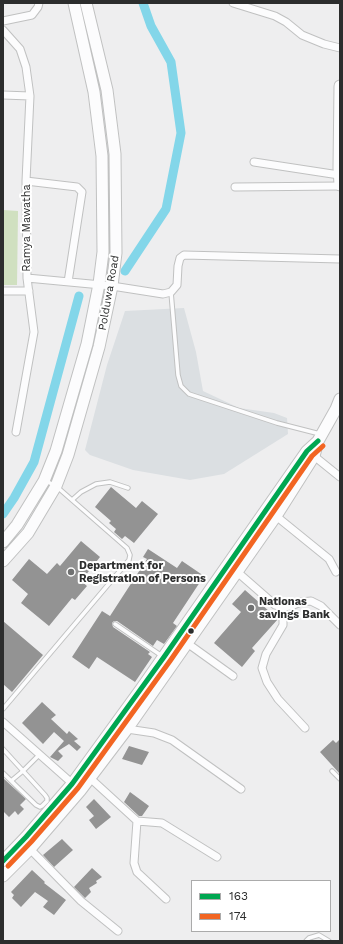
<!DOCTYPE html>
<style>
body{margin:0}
#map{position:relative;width:343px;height:944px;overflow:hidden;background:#eeeeef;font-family:"Work Sans",sans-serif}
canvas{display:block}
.frame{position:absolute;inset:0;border:4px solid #2c2d2d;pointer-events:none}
.legend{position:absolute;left:191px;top:880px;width:140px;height:52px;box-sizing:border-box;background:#fff;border:1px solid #ababab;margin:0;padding:5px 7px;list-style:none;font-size:12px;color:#2c2d2d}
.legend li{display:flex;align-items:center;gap:8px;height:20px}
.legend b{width:20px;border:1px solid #ababab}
</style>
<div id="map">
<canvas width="343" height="944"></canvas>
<div class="frame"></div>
<ul class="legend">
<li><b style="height:5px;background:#00a651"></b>163</li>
<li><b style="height:5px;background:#f26522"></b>174</li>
</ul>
</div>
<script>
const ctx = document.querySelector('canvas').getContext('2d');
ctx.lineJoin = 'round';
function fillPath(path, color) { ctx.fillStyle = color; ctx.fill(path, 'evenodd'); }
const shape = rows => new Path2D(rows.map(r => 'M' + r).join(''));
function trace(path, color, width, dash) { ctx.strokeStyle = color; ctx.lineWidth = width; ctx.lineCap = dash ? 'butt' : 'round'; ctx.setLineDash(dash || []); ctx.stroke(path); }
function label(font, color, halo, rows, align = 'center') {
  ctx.font = font + ' "Work Sans",sans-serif'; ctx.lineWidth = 4; ctx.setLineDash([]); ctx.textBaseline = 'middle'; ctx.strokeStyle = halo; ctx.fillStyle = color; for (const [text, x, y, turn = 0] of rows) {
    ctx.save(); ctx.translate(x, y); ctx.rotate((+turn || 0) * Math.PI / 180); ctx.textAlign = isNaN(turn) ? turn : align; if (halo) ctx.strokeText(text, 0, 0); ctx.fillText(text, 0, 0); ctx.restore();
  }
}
const built = shape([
 [184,308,196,352,203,391,239,408,274,413,287,418,288,434,224,474,190,480,133,470,90,455,85,450,107,365,125,311]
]);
const green = shape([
 [3,210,18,211,17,285,3,285]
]);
const canal = shape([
 [125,271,166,209,181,133,171,62,151,26,143,3],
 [3,514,14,498,34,462,79,296]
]);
const building = shape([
 [111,487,136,508,142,501,158,514,134,543,125,536,122,539,114,532,116,529,109,523,111,521,95,507],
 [81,541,100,557,81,581,87,586,75,600,72,598,49,626,21,603,28,594,12,580,29,559,47,574,57,563,60,566],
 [148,549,177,568,182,561,204,576,173,623,177,626,164,644,157,640,153,646,117,621,114,621,112,623,113,627,150,652,148,654,152,657,135,682,97,657,89,669,72,657,102,611,110,616,147,559,143,557],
 [245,590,278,619,252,648,255,651,242,667,214,643,241,612,232,604],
 [3,621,43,655,12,692,3,684],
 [42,702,56,715,51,719,67,734,69,731,78,739,74,741,81,747,77,751,69,744,58,751,63,756,58,761,50,757,64,741,54,732,43,744,22,723],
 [340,739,340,774,320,752,333,740,336,743],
 [129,746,149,752,142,765,122,759],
 [3,778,26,799,20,805,24,809,18,815,15,811,9,817,3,811],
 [130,792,149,806,142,816,139,816,124,802],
 [94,799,111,817,96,829,89,820,94,816,86,807],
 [62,839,73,850,54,867,43,855],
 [92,868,102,877,96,881,97,883,89,888,91,892,85,898,74,887],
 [32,870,45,882,44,883,66,900,54,915,43,907,48,901,35,892,21,907,12,898,14,895,11,892]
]);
const service = shape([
 [171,292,178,375,181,386,189,394,277,423,320,434],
 [72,500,81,492,96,484,110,482,128,488],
 [115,624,162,656],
 [3,709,129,560,130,555,127,548,72,500,56,486,46,481],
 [3,749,45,795,47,798,47,801,42,806,40,807,36,805,3,773],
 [332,771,340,779],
 [11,781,23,771,39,755],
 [306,941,309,938,319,935,329,941]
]);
const minor = shape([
 [233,3,275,16,286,22,302,35,324,44,340,48],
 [3,21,32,15,38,7,39,3],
 [3,30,20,49,26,67,30,96,26,181,27,278,34,332,16,432],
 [3,95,30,96],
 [254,162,339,175],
 [26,181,77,187,82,192,68,282],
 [235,187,340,186],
 [27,278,112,286,163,294,171,292,177,285,178,266,180,258,184,255,340,259],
 [3,291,29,291],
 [314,456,340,477],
 [276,516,329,559,336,572],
 [235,570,275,605,283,607,291,606,301,602,311,601,321,606,340,625],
 [283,607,283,625,266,654,262,668,267,682,278,699,305,728],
 [187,643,233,676],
 [3,722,74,785],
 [127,729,154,733,172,740,241,789],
 [90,778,137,821,162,823,217,857],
 [137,821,134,863,137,872,166,899],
 [30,849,81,901,118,931]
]);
const primary = shape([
 [340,86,339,168,340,185],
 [3,542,17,525,44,481,56,451,87,344,99,284,103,252,102,156,94,92,74,3],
 [3,561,28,533,56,486,68,455,99,347,112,286,116,253,115,154,107,90,86,3],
 [3,861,26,837,72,784,141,689,307,451,318,441,336,409,340,399],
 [3,876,30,849,80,791,127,729,276,516,314,456,318,441]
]);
const bus1 = shape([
 [3,861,26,837,72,784,164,657,307,451,318,441]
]);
const bus2 = shape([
 [8,866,31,842,78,788,170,661,312,456,323,446]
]);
const markers = [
 [71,572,4,"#707171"],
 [251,608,4,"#707171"],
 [191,631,3.5,"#2c2d2d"]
];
const streetNames = [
 ["Ramya Mawatha",27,228,-90],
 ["Polduwa Road",109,293,-80]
];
const poiNames = [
 ["Department for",79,566],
 ["Registration of Persons",79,579],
 ["Nationas",259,602],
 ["savings Bank",259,615]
];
fillPath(built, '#dbdfe2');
fillPath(green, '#d0e0c0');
trace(canal, '#83d6e9', 9);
fillPath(building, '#939393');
trace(service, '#c0c1c1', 5.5);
trace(minor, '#c0c1c1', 9);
trace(primary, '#c0c1c1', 13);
trace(service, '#fcfcfd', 3.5);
trace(minor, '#fcfcfd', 7);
trace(primary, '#fcfcfd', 11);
trace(bus1, '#00a651', 5);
trace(bus2, '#f26522', 5);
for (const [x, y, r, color] of markers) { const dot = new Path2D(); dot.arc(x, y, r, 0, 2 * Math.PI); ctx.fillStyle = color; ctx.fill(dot); trace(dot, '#fff', 1.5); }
label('11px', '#2c2d2d', '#fff', streetNames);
label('bold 11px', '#2c2d2d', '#fff', poiNames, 'left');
</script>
